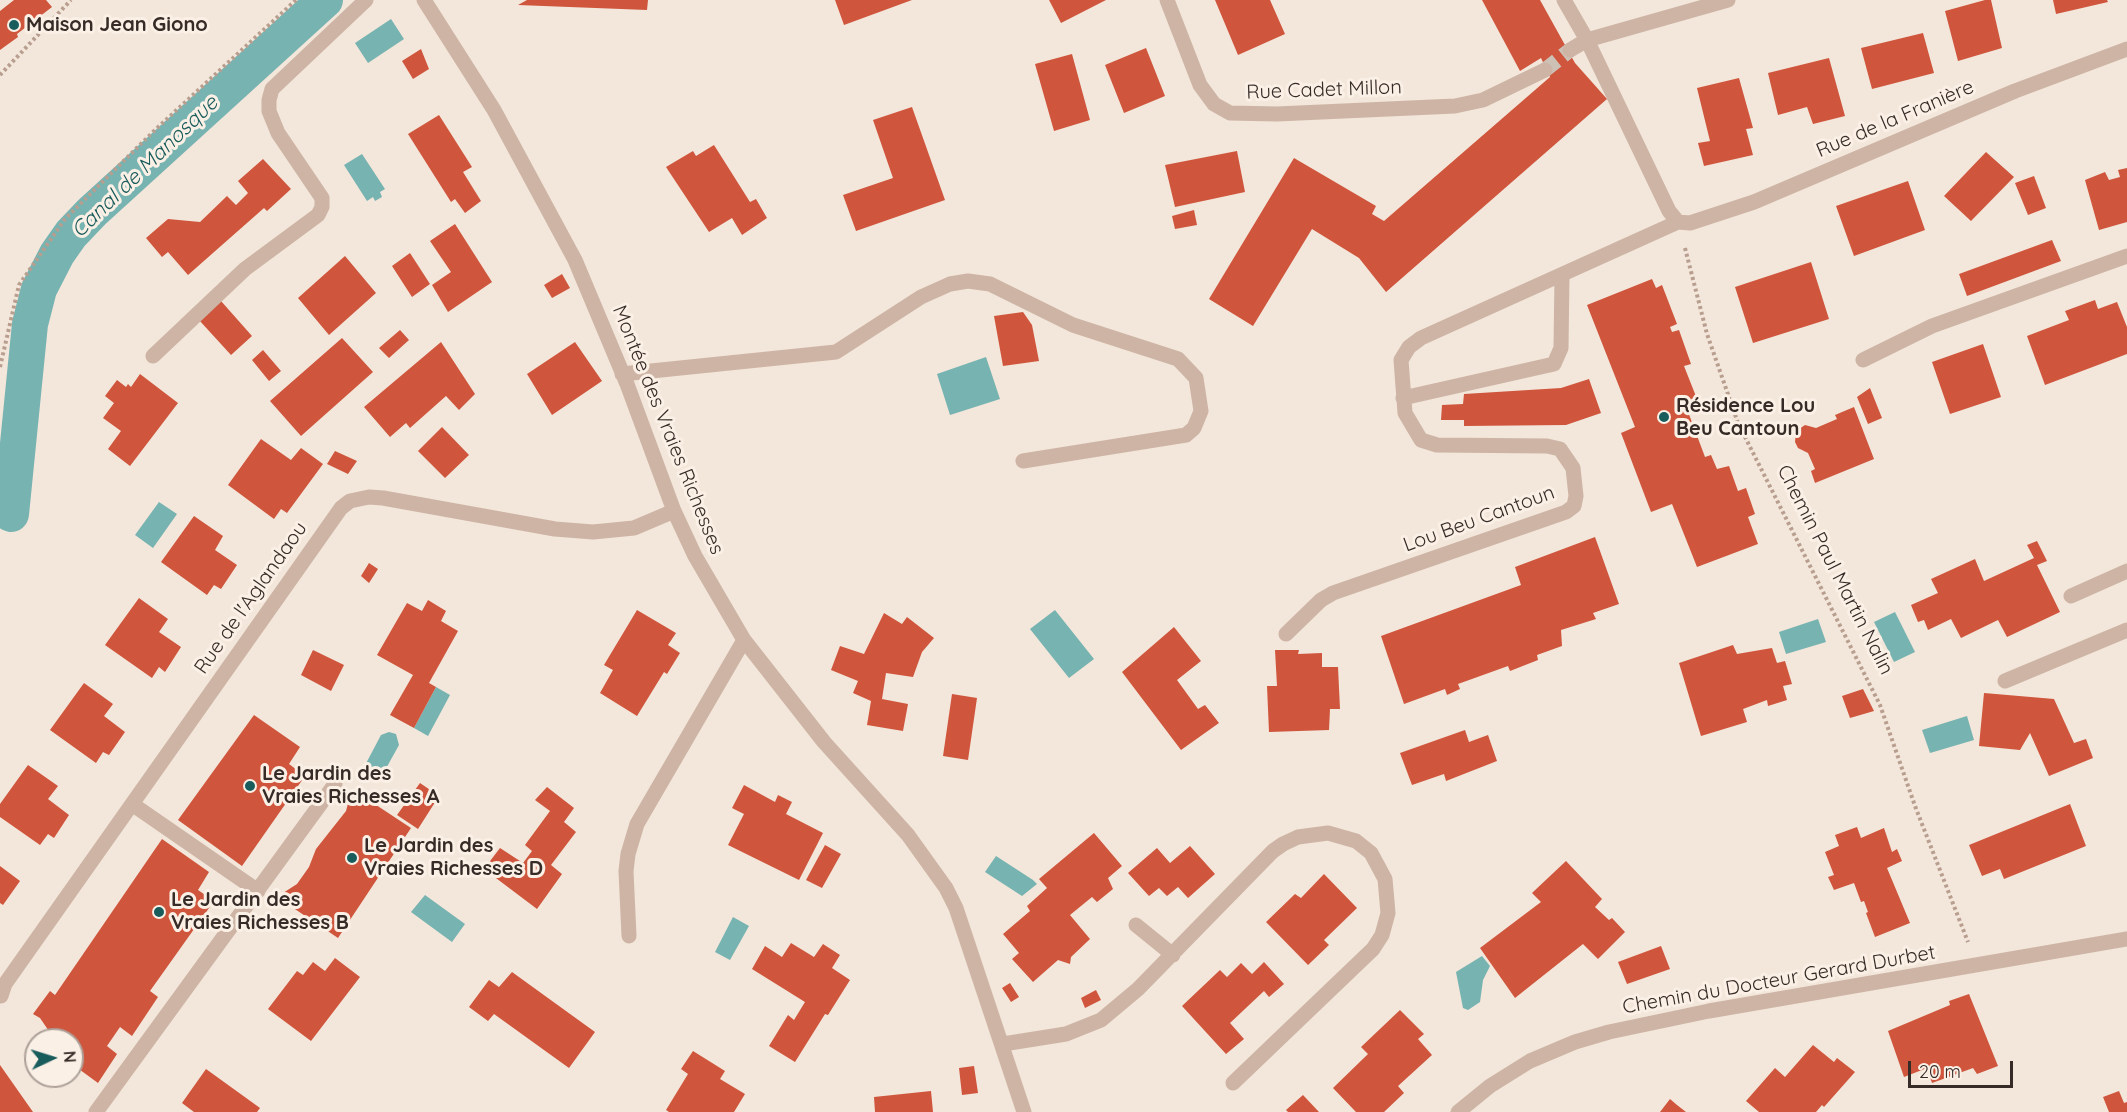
<!DOCTYPE html>
<meta charset="utf-8">
<style>
body{margin:0}
#map{position:relative;width:2127px;height:1112px;overflow:hidden;background:#f3e6da;font-family:Quicksand,sans-serif}
canvas{display:block}
.north{position:absolute;left:24px;top:1028px;width:60px;height:60px;box-sizing:border-box;background:#fbf0e6;border:2px solid #ada19a;border-radius:50%;rotate:86deg;font-size:16px;font-weight:700;line-height:24px;text-align:center;color:#372b27}
.north::after{content:'';display:block;margin:auto;width:21px;height:27px;background:#195c5c;clip-path:polygon(50% 0,100% 100%,50% 72%,0 100%)}
.scale{position:absolute;left:1908px;top:1061px;width:105px;height:27px;box-sizing:border-box;border:3px solid #372b27;border-top:0;padding-left:8px;font-size:18px;line-height:21px;white-space:nowrap;color:#372b27;-webkit-text-stroke:4px #fbf0e6;paint-order:stroke}
</style>
<div id="map">
<canvas width="2127" height="1112"></canvas>
<div class="north">N</div>
<div class="scale">20 m</div>
</div>
<script>
const ctx = document.querySelector('canvas').getContext('2d');
ctx.lineJoin = 'round';
function fillPath(path, color) { ctx.fillStyle = color; ctx.fill(path, 'evenodd'); }
const shape = rows => new Path2D(rows.map(r => 'M' + r).join(''));
function trace(path, color, width, dash) { ctx.strokeStyle = color; ctx.lineWidth = width; ctx.lineCap = dash ? 'butt' : 'round'; ctx.setLineDash(dash || []); ctx.stroke(path); }
function label(font, color, halo, rows, align = 'center') {
  ctx.font = font + ' Quicksand,sans-serif'; ctx.lineWidth = 6; ctx.setLineDash([]); ctx.textBaseline = 'middle'; ctx.strokeStyle = halo; ctx.fillStyle = color; for (const [text, x, y, turn = 0] of rows) {
    ctx.save(); ctx.translate(x, y); ctx.rotate((+turn || 0) * Math.PI / 180); ctx.textAlign = isNaN(turn) ? turn : align; if (halo) ctx.strokeText(text, 0, 0); ctx.fillText(text, 0, 0); ctx.restore();
  }
}
const water = shape([
 [391,19,404,39,368,63,355,43],
 [362,154,385,189,380,192,382,197,375,201,373,197,367,201,344,165],
 [986,357,1000,399,950,415,937,374],
 [159,502,177,514,153,548,135,535],
 [1055,610,1094,659,1069,678,1030,629],
 [1895,612,1915,652,1894,662,1874,622],
 [1818,619,1826,642,1786,654,1779,632],
 [436,687,450,695,428,736,414,728],
 [1967,716,1974,740,1930,753,1922,730],
 [389,732,396,734,399,745,379,781,362,771,381,735],
 [996,856,1033,880,1037,884,1022,896,985,872],
 [425,895,465,924,452,942,411,912],
 [733,917,749,926,730,960,715,952],
 [1482,956,1490,966,1483,980,1480,1002,1468,1010,1463,1008,1456,972]
]);
const canal = shape([
 [11,514,30,324,39,289,57,254,71,234,92,212,325,0]
]);
const building = shape([
 [14,0,46,0,52,7,17,34,18,37,0,50,0,11],
 [527,0,648,0,647,10,518,5],
 [835,0,912,0,844,25],
 [1049,0,1106,0,1061,23],
 [1215,0,1270,0,1285,34,1238,55],
 [1482,0,1540,0,1575,63,1607,99,1386,292,1359,258,1312,229,1253,326,1209,299,1294,158,1376,206,1372,214,1384,221,1550,77,1541,58,1520,71],
 [1985,0,1991,0,2002,48,1958,61,1945,11],
 [2053,0,2107,0,2108,2,2056,14],
 [1923,33,1934,73,1872,89,1861,48],
 [1146,48,1165,96,1124,113,1105,65],
 [421,49,429,69,413,79,402,61],
 [1072,54,1090,120,1054,131,1035,64],
 [1829,58,1845,116,1813,124,1807,107,1778,115,1768,73],
 [1739,78,1753,128,1746,129,1753,155,1704,166,1698,143,1710,141,1697,88],
 [912,107,945,200,856,231,843,195,893,178,873,120],
 [439,115,472,167,463,172,481,201,465,213,455,199,451,202,408,134],
 [714,145,750,202,756,199,767,218,742,235,732,218,709,232,666,167,693,151,696,156],
 [1237,151,1245,192,1175,207,1165,165],
 [1986,152,2014,177,1971,221,1944,196],
 [263,159,291,189,267,211,264,208,188,275,168,252,162,257,146,238,168,219,200,222,227,196,236,205,248,193,238,181],
 [2127,168,2127,222,2099,230,2085,180,2105,172,2109,180,2120,177,2118,170],
 [2034,176,2046,208,2028,215,2015,183],
 [1908,181,1925,230,1854,256,1836,206],
 [1194,210,1197,225,1175,229,1172,216],
 [455,224,492,282,448,312,432,285,451,272,430,241],
 [2052,240,2061,261,1967,296,1959,274],
 [410,253,430,284,412,297,392,266],
 [345,256,376,293,329,335,298,298],
 [1811,262,1829,319,1753,343,1735,287],
 [562,274,570,288,552,298,544,285],
 [1652,279,1656,288,1662,285,1677,324,1670,327,1672,332,1679,330,1691,364,1684,366,1699,404,1687,409,1705,457,1711,455,1717,469,1729,466,1738,491,1746,488,1755,514,1748,517,1758,544,1697,567,1672,504,1651,512,1621,433,1635,427,1587,305],
 [2095,300,2098,309,2117,302,2127,327,2127,354,2045,385,2027,336,2069,320,2065,311],
 [221,301,252,336,231,355,199,320],
 [1023,312,1032,325,1039,361,1003,366,994,316],
 [400,330,409,340,389,358,379,348],
 [342,338,373,372,301,436,270,401],
 [441,342,475,394,459,410,446,396,410,428,406,423,390,437,364,407],
 [575,342,602,381,552,415,527,374],
 [1983,344,2001,397,1950,414,1932,362],
 [263,350,281,371,269,381,252,360],
 [140,374,178,403,130,466,108,449,121,431,103,418,114,403,105,396,117,380,126,387,128,384,131,387],
 [1589,379,1601,413,1566,425,1464,426,1464,420,1441,420,1442,405,1463,404,1464,394,1561,388],
 [1870,388,1882,418,1868,424,1857,397],
 [1854,407,1874,459,1815,483,1811,471,1815,469,1808,453,1798,448,1795,442,1796,431,1805,425,1816,428,1837,419,1835,415],
 [442,427,469,455,445,478,418,451],
 [261,439,291,460,301,448,323,464,287,513,281,509,274,519,228,485],
 [335,451,357,461,348,474,327,464],
 [194,516,223,536,215,550,237,565,221,589,214,585,207,595,161,562],
 [1595,537,1619,604,1593,613,1596,619,1561,630,1562,646,1537,655,1538,660,1510,671,1508,666,1458,684,1460,689,1447,695,1445,689,1404,704,1381,636,1521,585,1515,567],
 [2037,541,2047,561,2037,565,2060,612,2007,637,1998,620,1961,638,1951,619,1928,630,1924,620,1918,622,1911,605,1938,593,1931,579,1975,559,1984,581,2034,558,2027,545],
 [369,563,378,569,369,583,361,576],
 [139,598,168,619,159,632,181,647,165,672,159,667,152,678,105,645],
 [428,600,446,611,441,621,458,631,429,683,436,687,414,728,390,715,413,675,377,655,407,603,422,611],
 [637,610,676,633,668,645,680,653,667,674,664,672,637,716,600,693,613,670,604,665],
 [884,613,902,624,907,617,934,638,922,652,913,677,886,673,882,699,908,704,903,731,867,725,871,701,853,693,858,681,831,670,840,646,864,654],
 [1174,627,1201,661,1177,680,1198,709,1205,705,1219,723,1181,750,1122,672],
 [1733,645,1737,654,1772,648,1777,663,1785,661,1792,684,1783,686,1787,700,1768,706,1767,700,1743,709,1747,722,1701,736,1679,663],
 [313,650,344,665,331,691,301,675],
 [1275,650,1299,650,1298,654,1322,653,1322,667,1338,667,1340,709,1330,709,1329,730,1269,732,1267,686,1277,686],
 [84,683,113,704,104,716,125,732,109,755,103,752,96,763,50,730],
 [1863,689,1874,711,1850,718,1842,696],
 [1984,693,2054,699,2074,743,2086,739,2093,758,2049,776,2030,733,2020,750,1979,746],
 [952,694,977,698,968,760,943,756],
 [254,715,300,747,289,764,305,776,242,866,178,820],
 [1465,730,1469,742,1488,735,1497,761,1446,781,1444,774,1412,785,1400,753],
 [28,765,58,786,48,799,69,815,54,838,48,834,40,845,0,817,0,804],
 [420,783,439,796,418,829,397,815],
 [744,785,775,802,778,795,792,802,786,814,823,833,799,880,728,845,744,814,732,808],
 [547,787,574,808,564,822,576,832,551,865,562,874,537,909,484,869,500,848,523,863,532,851,525,845,550,811,535,800],
 [358,793,411,828,338,938,283,901,283,893,297,884,309,867,316,849,346,811,349,800],
 [2070,804,2086,846,2004,879,2000,869,1982,876,1969,845],
 [1857,827,1861,838,1884,828,1892,852,1897,849,1902,861,1887,868,1910,923,1875,937,1866,913,1868,912,1864,901,1861,902,1854,883,1834,890,1828,877,1834,875,1825,852,1839,846,1835,835],
 [1094,833,1122,866,1108,878,1113,889,1097,902,1092,897,1070,915,1090,939,1071,957,1070,964,1058,960,1033,982,1012,959,1019,953,1003,934,1030,911,1027,906,1047,888,1039,879],
 [162,839,209,872,198,890,214,901,150,991,158,997,132,1036,120,1027,107,1046,117,1054,98,1083,72,1064,72,1040,55,1040,40,1018,33,1014,50,991,55,995],
 [825,845,841,854,822,888,806,880],
 [1190,846,1215,874,1188,898,1178,887,1167,896,1159,888,1149,896,1128,873,1157,848,1170,863],
 [1566,861,1602,899,1595,907,1609,920,1612,918,1625,932,1598,959,1583,944,1515,998,1480,948,1541,902,1532,893],
 [0,866,20,881,3,905,0,903],
 [1324,874,1357,908,1324,940,1329,945,1308,965,1266,922,1295,894,1301,898],
 [791,943,814,957,823,944,840,955,832,968,850,980,828,1015,825,1014,795,1062,769,1046,788,1015,794,1020,805,1002,752,969,765,946,782,957],
 [1661,946,1670,969,1627,984,1618,962],
 [335,958,360,977,311,1041,268,1009,297,971,303,975,313,962,325,971],
 [1264,962,1284,984,1269,997,1264,991,1230,1023,1244,1039,1226,1054,1182,1006,1220,970,1227,977,1241,963,1252,974],
 [512,972,595,1032,569,1068,494,1014,488,1021,469,1007,489,980,499,987],
 [1010,983,1019,997,1011,1002,1002,988],
 [1096,990,1101,1000,1085,1008,1081,998],
 [1969,994,1998,1066,1977,1074,1973,1068,1932,1083,1927,1068,1904,1077,1888,1031,1950,1005,1949,1001],
 [1400,1010,1424,1034,1418,1039,1432,1055,1398,1086,1404,1093,1384,1112,1356,1112,1333,1088,1368,1054,1361,1047],
 [1813,1045,1834,1062,1837,1058,1855,1072,1824,1107,1822,1105,1816,1112,1759,1112,1746,1101,1775,1068,1785,1077],
 [693,1051,725,1071,720,1079,745,1094,734,1112,669,1112,666,1110,688,1074,681,1069],
 [0,1065,33,1112,0,1112],
 [974,1066,978,1093,962,1095,959,1068],
 [206,1069,260,1108,257,1112,194,1112,182,1103],
 [931,1091,933,1112,875,1112,874,1097],
 [2119,1091,2124,1103,2127,1102,2127,1112,2109,1112,2103,1097],
 [1303,1095,1319,1112,1288,1112,1286,1110],
 [1670,1099,1677,1105,1686,1112,1660,1112]
]);
const minorTunnel = shape([
 [1545,70,1570,50]
]);
const path = shape([
 [0,75,71,0],
 [1685,248,1707,334,1738,423,1880,705,1915,806,1968,942],
 [0,367,19,285,65,219,155,130,296,0]
]);
const minor = shape([
 [424,0,494,110,575,260,627,384,674,511,695,556,744,640,824,742,908,835,946,888,956,908,1024,1112],
 [1167,0,1200,85,1214,104,1230,113,1277,114,1455,106,1483,100,1545,70],
 [1564,0,1587,40,1669,211,1678,222],
 [1570,50,1587,40,1728,0],
 [1678,222,1690,223,1754,202,2015,91,2127,49],
 [153,356,245,269,318,215,322,207,322,198,278,133,269,111,269,100,272,89,366,0],
 [1863,360,1932,326,2127,256],
 [622,374,836,352,921,297,950,284,968,281,990,284,1073,325,1178,359,1196,378,1201,411,1194,428,1186,435,1023,461],
 [1403,398,1554,364,1561,348,1562,276],
 [2071,596,2127,571],
 [1286,634,1321,600,1333,593,1566,512,1574,506,1576,496,1573,468,1560,449,1547,446,1437,445,1421,440,1405,413,1401,360,1409,347,1421,338,1678,222],
 [2005,681,2127,630],
 [132,804,258,891],
 [1136,925,1173,955],
 [629,936,626,871,628,854,637,824,744,640],
 [1,996,5,984,132,804,341,508,350,501,369,497,383,498,555,529,593,532,634,528,674,511],
 [1003,1044,1066,1034,1101,1020,1138,989,1273,851,1283,844,1298,837,1328,833,1356,841,1371,853,1385,879,1388,913,1382,935,1373,949,1233,1083],
 [96,1112,335,784],
 [1458,1112,1490,1086,1530,1061,1575,1042,1609,1032,1709,1011,2127,939]
]);
const markers = [
 [14,25,6,"#195c5c"],
 [1664,417,6,"#195c5c"],
 [250,786,6,"#195c5c"],
 [352,858,6,"#195c5c"],
 [159,912,6,"#195c5c"]
];
const poiNames = [
 ["Maison Jean Giono",26,25],
 ["Résidence Lou",1676,406],
 ["Beu Cantoun",1676,429],
 ["Le Jardin des",262,774],
 ["Vraies Richesses A",262,797],
 ["Le Jardin des",364,846],
 ["Vraies Richesses D",364,869],
 ["Le Jardin des",171,900],
 ["Vraies Richesses B",171,923]
];
const streetNames = [
 ["Rue Cadet Millon",1324,90,-2],
 ["Rue de la Franière",1895,119,-23],
 ["Montée des Vraies Richesses",668,430,68],
 ["Lou Beu Cantoun",1479,519,-20],
 ["Chemin Paul Martin Nalin",1835,570,63],
 ["Rue de l'Aglandaou",251,598,-55],
 ["Chemin du Docteur Gerard Durbet",1779,980,-10]
];
const waterNames = [
 ["Canal de Manosque",145,167,-44]
];
fillPath(water, '#76b3b1');
trace(canal, '#76b3b1', 36);
fillPath(building, '#cf553c');
trace(minorTunnel, '#cdc1b6', 15, [15, 8]);
trace(path, '#b89e8f', 4, [3, 3]);
trace(minor, '#cdb4a5', 15);
for (const [x, y, r, color] of markers) { const dot = new Path2D(); dot.arc(x, y, r, 0, 2 * Math.PI); ctx.fillStyle = color; ctx.fill(dot); trace(dot, '#fbf0e6', 2); }
label('bold 20px', '#372b27', '#fbf0e6', poiNames, 'left');
label('20px', '#372b27', '#fbf0e6', streetNames);
label('italic 21px', '#195c5c', '#fbf0e6', waterNames);
</script>
